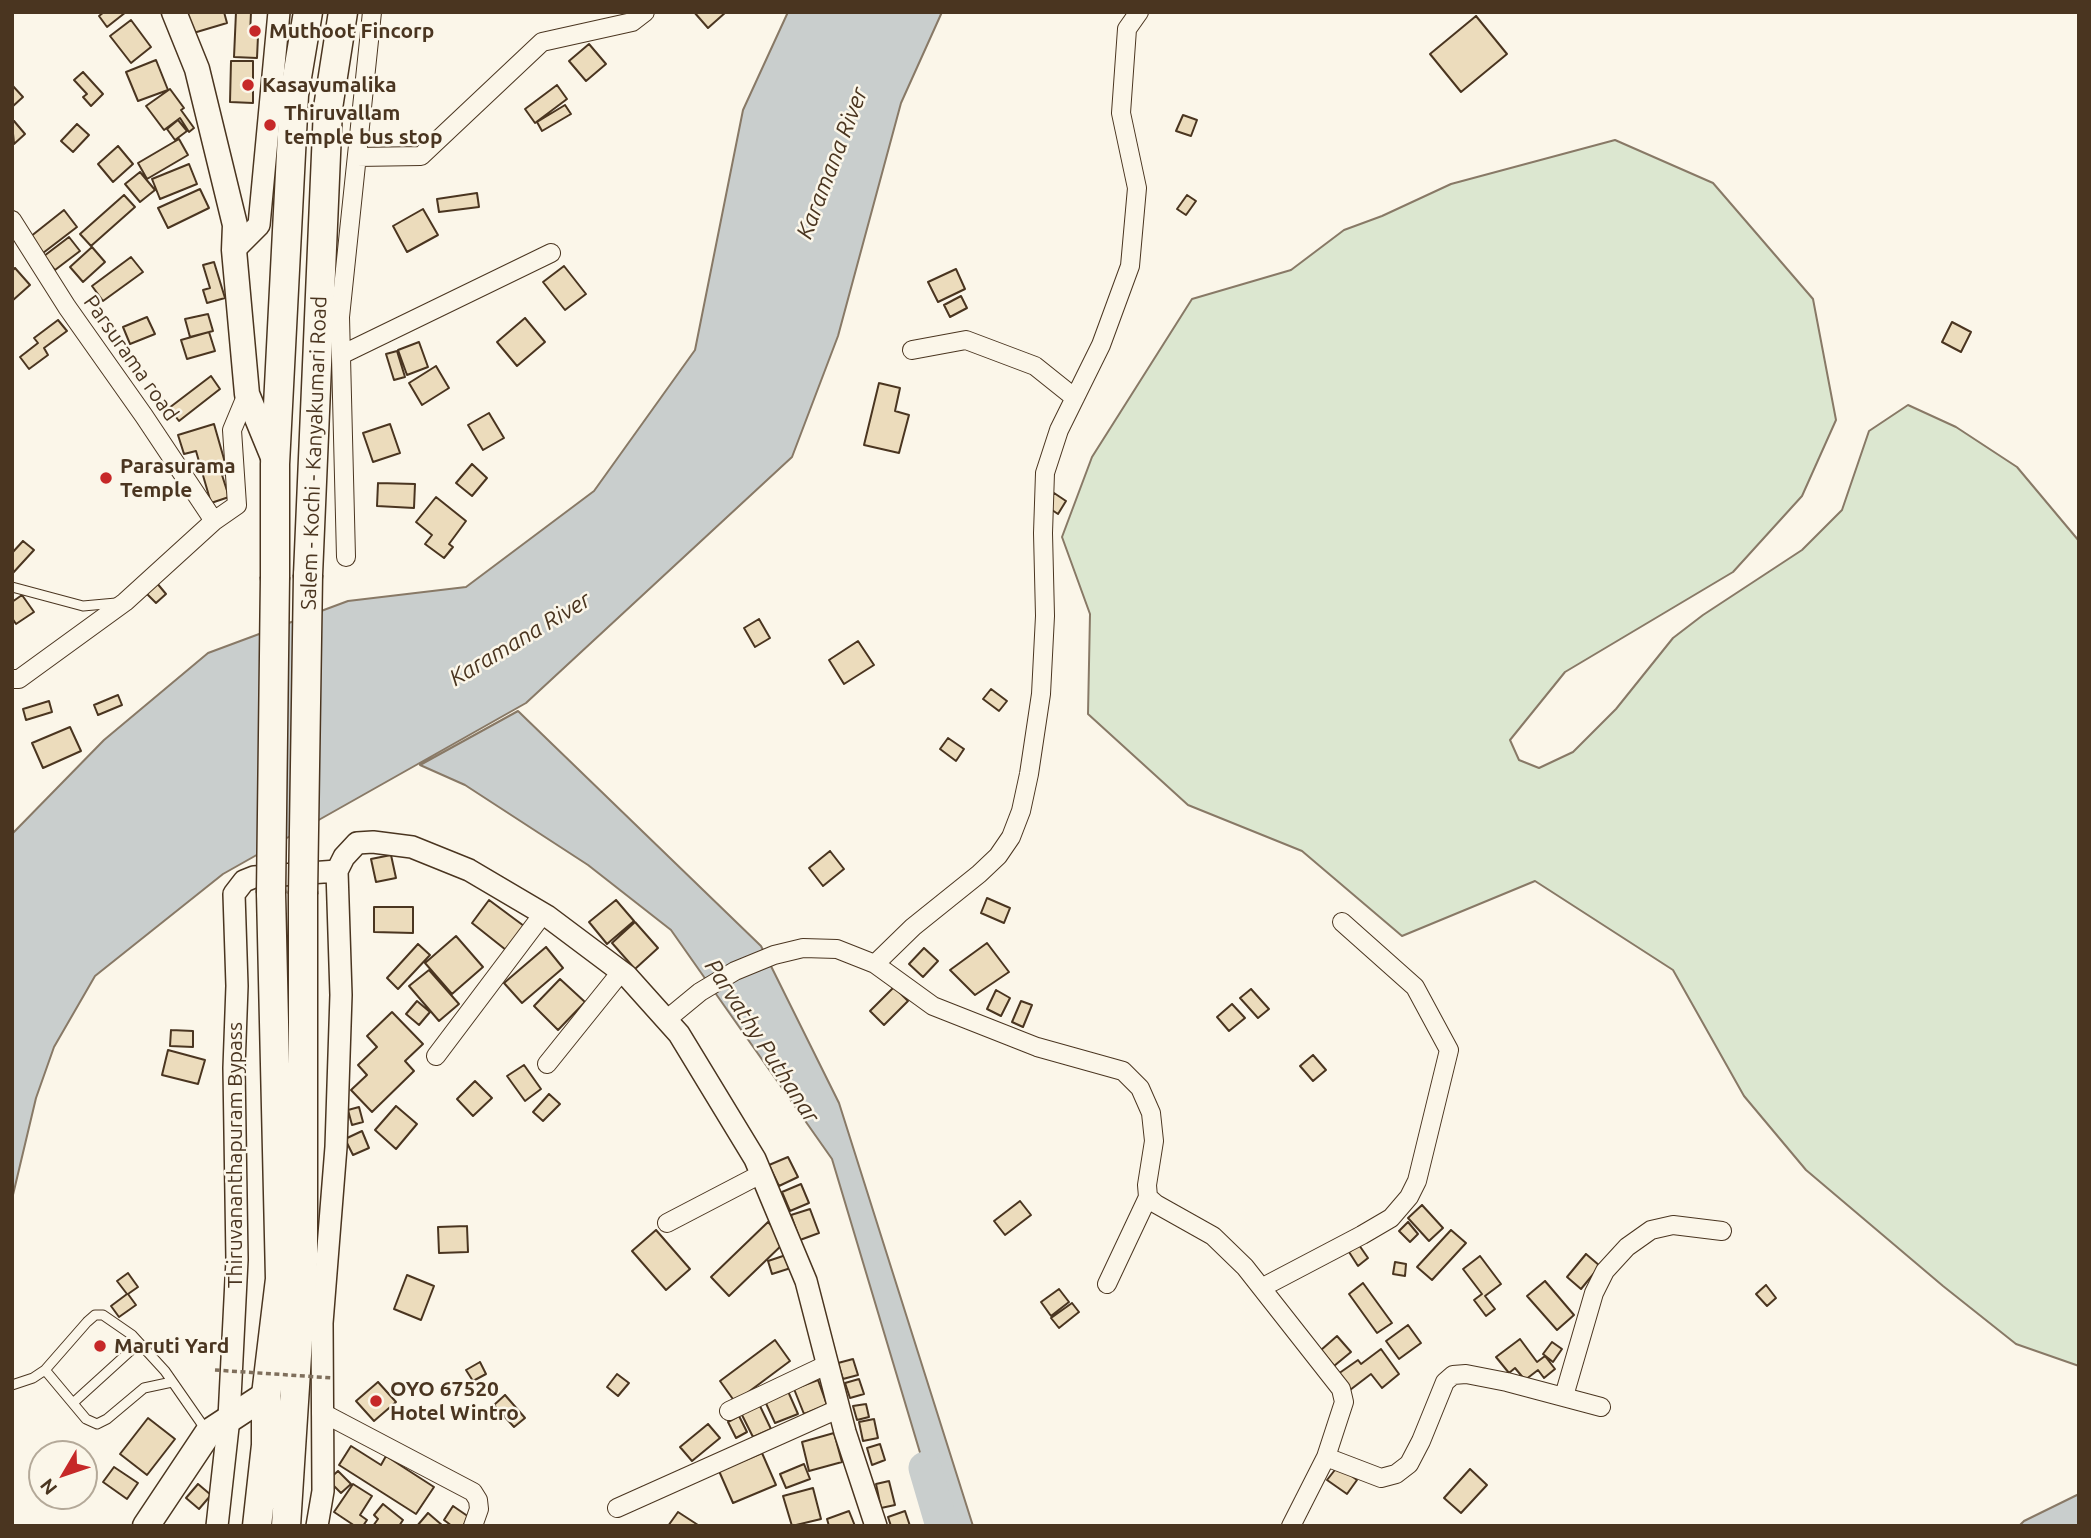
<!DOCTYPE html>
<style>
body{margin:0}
#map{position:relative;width:2091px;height:1538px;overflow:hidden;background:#fbf6e9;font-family:Ubuntu,sans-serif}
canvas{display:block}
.frame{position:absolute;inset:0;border:14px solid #4a3520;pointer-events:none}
.north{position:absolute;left:28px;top:1440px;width:70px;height:70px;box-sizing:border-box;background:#fbf6e9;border:2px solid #b4a999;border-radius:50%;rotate:231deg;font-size:19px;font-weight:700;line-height:28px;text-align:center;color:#4a3520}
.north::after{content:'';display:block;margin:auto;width:24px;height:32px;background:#c62828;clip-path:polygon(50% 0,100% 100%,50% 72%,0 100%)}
</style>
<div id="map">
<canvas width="2091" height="1538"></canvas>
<div class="frame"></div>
<div class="north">N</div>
</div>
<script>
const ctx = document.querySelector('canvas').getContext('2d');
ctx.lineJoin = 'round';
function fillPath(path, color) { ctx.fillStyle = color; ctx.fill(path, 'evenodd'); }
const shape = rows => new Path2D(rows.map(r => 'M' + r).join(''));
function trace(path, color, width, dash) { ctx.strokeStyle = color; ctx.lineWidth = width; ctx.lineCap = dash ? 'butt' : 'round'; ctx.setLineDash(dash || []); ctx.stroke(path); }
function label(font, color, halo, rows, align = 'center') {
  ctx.font = font + ' Ubuntu,sans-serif'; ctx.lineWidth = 5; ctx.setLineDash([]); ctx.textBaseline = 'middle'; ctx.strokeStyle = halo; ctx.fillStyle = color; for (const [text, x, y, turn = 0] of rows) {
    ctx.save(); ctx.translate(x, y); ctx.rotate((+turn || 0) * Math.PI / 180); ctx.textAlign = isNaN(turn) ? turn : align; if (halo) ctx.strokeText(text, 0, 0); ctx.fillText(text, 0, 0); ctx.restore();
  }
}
const green = shape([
 [1615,140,1713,183,1813,299,1836,420,1802,496,1733,572,1565,672,1510,740,1519,760,1539,768,1573,752,1616,709,1673,638,1703,615,1802,550,1842,510,1869,431,1908,405,1956,427,2017,467,2079,541,2079,1366,2016,1344,1943,1286,1806,1170,1744,1096,1673,970,1535,881,1402,936,1302,851,1188,805,1088,714,1090,614,1062,537,1092,457,1192,299,1291,270,1344,230,1382,216,1451,184,1615,140]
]);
const water = shape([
 [788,12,942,12,901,103,838,336,792,457,526,703,223,874,95,976,54,1047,36,1098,12,1199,12,834,104,740,208,653,348,601,466,587,594,491,695,350,743,110,788,12],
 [518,711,761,946,839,1103,973,1526,942,1526,832,1159,671,930,588,865,465,785,420,765,518,711],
 [2079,1494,2079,1526,2019,1526,2024,1521,2079,1494]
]);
const river = shape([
 [925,1468,942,1526]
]);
const building = shape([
 [104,12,126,12,107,27,99,16,104,12],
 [183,12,224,12,227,23,190,34,183,12],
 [236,12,251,12,250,35,258,36,257,58,234,57,236,12],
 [694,12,726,12,708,28,694,12],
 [1476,16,1507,54,1461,92,1430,54,1476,16],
 [131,20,151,47,131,63,110,36,131,20],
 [589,44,606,64,586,81,569,61,589,44],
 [156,60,168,90,138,101,126,72,156,60],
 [231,61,253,61,253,103,230,102,231,61],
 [83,72,103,94,91,106,83,97,87,94,74,80,83,72],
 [12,85,23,97,12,107,12,85],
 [557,85,567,99,535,123,525,109,557,85],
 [170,89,184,108,181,110,194,128,189,132,180,118,164,130,146,106,170,89],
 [565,105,571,114,542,131,537,122,565,105],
 [1183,115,1197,120,1191,136,1176,131,1183,115],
 [178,120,187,131,175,140,167,129,178,120],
 [14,121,25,134,14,144,12,123,14,121],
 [77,124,89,135,73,152,61,141,77,124],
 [179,139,188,155,147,179,138,163,179,139],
 [118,146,133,164,113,182,98,164,118,146],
 [189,164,197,184,160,199,152,179,189,164],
 [140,172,155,190,140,202,125,184,140,172],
 [200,189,209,208,168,228,158,208,200,189],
 [477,193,479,207,439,212,437,199,477,193],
 [124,195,135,207,91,246,80,234,124,195],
 [1187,195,1196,201,1186,215,1177,209,1187,195],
 [423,209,438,235,407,252,393,226,423,209],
 [64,210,77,227,43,253,30,237,64,210],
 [69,237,80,251,55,270,44,256,69,237],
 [92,247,105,262,83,282,70,267,92,247],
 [131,257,143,272,103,301,92,286,131,257],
 [214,262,225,298,207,303,203,290,210,288,203,265,214,262],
 [564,266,586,294,565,310,543,282,564,266],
 [15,268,30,285,12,301,12,271,15,268],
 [956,269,965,289,938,302,928,282,956,269],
 [961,296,967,308,950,317,944,305,961,296],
 [208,314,213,331,190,337,185,319,208,314],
 [147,317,155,334,130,344,123,327,147,317],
 [525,318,545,342,517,366,497,342,525,318],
 [58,320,67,331,44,348,48,355,29,369,20,357,38,343,34,338,58,320],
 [1952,322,1971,332,1961,352,1942,342,1952,322],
 [209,332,215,351,187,359,181,340,209,332],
 [419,342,428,367,407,375,398,350,419,342],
 [397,351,405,377,394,380,386,354,397,351],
 [436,366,449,388,422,405,409,383,436,366],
 [211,376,220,389,179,421,169,408,211,376],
 [879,383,900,388,895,411,909,415,899,453,864,445,879,383],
 [489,413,504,438,483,450,468,425,489,413],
 [214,424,228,473,222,475,229,497,211,503,196,451,184,454,178,435,214,424],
 [390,424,400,453,373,462,363,433,390,424],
 [472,464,487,478,472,496,456,483,472,464],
 [378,483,415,484,414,508,377,506,378,483],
 [1054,493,1066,501,1058,514,1046,506,1054,493],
 [436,497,466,521,449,544,453,547,444,558,425,544,432,535,416,522,436,497],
 [23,541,34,550,12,574,12,553,23,541],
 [156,582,166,594,156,603,145,592,156,582],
 [22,595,34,612,16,624,12,618,12,602,22,595],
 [759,619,770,638,755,647,744,628,759,619],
 [858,641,874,665,844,684,829,660,858,641],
 [991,689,1007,701,999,711,983,699,991,689],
 [118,695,122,705,98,715,94,705,118,695],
 [49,701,52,712,26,720,23,709,49,701],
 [70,727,81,751,43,768,32,743,70,727],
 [948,738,964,749,956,761,940,749,948,738],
 [830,851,844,869,823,886,809,868,830,851],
 [391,855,396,878,376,882,371,859,391,855],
 [987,898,1010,908,1004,923,981,913,987,898],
 [489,900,524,926,506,950,472,923,489,900],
 [616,900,634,921,607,944,589,922,616,900],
 [374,907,413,907,413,933,374,932,374,907],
 [635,922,658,948,635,969,612,943,635,922],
 [456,936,483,967,452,994,425,963,456,936],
 [987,943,1009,972,975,995,950,970,987,943],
 [418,944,430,955,398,989,387,978,418,944],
 [546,947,563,968,522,1003,504,983,546,947],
 [924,948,938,961,923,977,909,964,924,948],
 [429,970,459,1004,439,1021,409,986,429,970],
 [560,979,585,1002,558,1030,534,1006,560,979],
 [894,987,908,1001,884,1025,870,1011,894,987],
 [1251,989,1269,1009,1258,1018,1240,998,1251,989],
 [996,990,1010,998,1001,1016,987,1009,996,990],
 [417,1001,430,1012,419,1025,406,1014,417,1001],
 [1021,1001,1032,1005,1023,1027,1012,1022,1021,1001],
 [1232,1004,1245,1018,1229,1031,1217,1017,1232,1004],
 [392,1012,423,1044,405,1061,414,1071,372,1112,351,1090,367,1075,358,1065,377,1047,367,1036,392,1012],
 [171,1030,193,1031,193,1047,170,1046,171,1030],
 [168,1050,205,1060,198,1084,162,1075,168,1050],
 [1313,1055,1326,1070,1313,1081,1300,1066,1313,1055],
 [524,1065,541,1089,525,1101,507,1076,524,1065],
 [475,1081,492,1098,473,1116,457,1099,475,1081],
 [549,1094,560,1104,543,1121,533,1112,549,1094],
 [396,1106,417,1124,396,1149,375,1130,396,1106],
 [359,1107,363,1122,352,1125,348,1110,359,1107],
 [362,1131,369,1148,353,1155,345,1139,362,1131],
 [788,1157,798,1177,779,1186,769,1165,788,1157],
 [801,1184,809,1203,790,1211,782,1192,801,1184],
 [1020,1201,1031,1215,1005,1235,994,1221,1020,1201],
 [1422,1205,1443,1228,1429,1241,1408,1218,1422,1205],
 [810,1209,819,1233,800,1240,791,1215,810,1209],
 [768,1222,786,1241,729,1296,711,1277,768,1222],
 [1408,1222,1418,1234,1410,1242,1399,1231,1408,1222],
 [467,1226,468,1252,439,1253,438,1227,467,1226],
 [656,1230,690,1269,666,1290,632,1251,656,1230],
 [1451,1230,1466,1243,1432,1280,1417,1267,1451,1230],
 [1359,1245,1368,1258,1358,1266,1349,1252,1359,1245],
 [789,1254,794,1267,772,1274,768,1261,789,1254],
 [1586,1254,1600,1266,1581,1289,1567,1277,1586,1254],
 [1480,1256,1501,1284,1485,1296,1495,1309,1486,1316,1474,1300,1482,1294,1463,1269,1480,1256],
 [1395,1262,1406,1264,1405,1276,1393,1274,1395,1262],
 [128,1273,138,1287,128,1294,136,1305,119,1317,111,1306,127,1294,117,1281,128,1273],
 [407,1275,434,1286,421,1320,394,1309,407,1275],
 [1545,1281,1574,1315,1557,1330,1527,1296,1545,1281],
 [1363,1283,1392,1323,1377,1333,1349,1294,1363,1283],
 [1766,1285,1776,1298,1767,1306,1756,1294,1766,1285],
 [1059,1289,1069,1302,1051,1316,1041,1302,1059,1289],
 [1072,1303,1079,1312,1059,1328,1051,1318,1072,1303],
 [1408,1325,1421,1343,1399,1359,1386,1341,1408,1325],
 [1337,1336,1351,1352,1334,1366,1321,1350,1337,1336],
 [1520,1339,1537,1362,1545,1356,1555,1369,1544,1378,1538,1370,1525,1380,1515,1368,1509,1373,1496,1357,1520,1339],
 [775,1340,790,1361,735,1402,720,1381,775,1340],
 [1552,1342,1562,1349,1553,1362,1543,1354,1552,1342],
 [1381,1349,1399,1374,1382,1388,1371,1374,1350,1390,1338,1374,1358,1360,1361,1364,1381,1349],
 [853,1359,858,1375,843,1379,838,1363,853,1359],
 [480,1362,486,1374,473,1381,466,1370,480,1362],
 [617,1374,629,1383,618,1396,607,1387,617,1374],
 [859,1379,864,1394,850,1398,845,1383,859,1379],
 [818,1380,827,1405,804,1414,794,1389,818,1380],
 [378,1382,396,1402,374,1421,356,1401,378,1382],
 [787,1389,798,1414,775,1423,764,1399,787,1389],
 [505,1395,525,1418,514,1427,494,1405,505,1395],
 [759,1404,771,1429,753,1437,741,1413,759,1404],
 [866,1404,869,1417,857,1420,853,1406,866,1404],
 [739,1416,747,1432,736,1438,728,1422,739,1416],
 [148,1418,175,1439,147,1475,120,1454,148,1418],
 [874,1419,878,1438,863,1441,859,1422,874,1419],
 [708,1424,720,1438,692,1461,680,1447,708,1424],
 [834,1433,842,1462,809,1471,802,1442,834,1433],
 [880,1444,885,1460,872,1465,867,1448,880,1444],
 [351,1446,381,1465,386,1456,434,1487,416,1514,339,1465,351,1446],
 [762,1453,776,1485,733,1503,719,1471,762,1453],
 [804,1464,810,1479,786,1488,780,1474,804,1464],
 [1338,1466,1357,1480,1347,1494,1327,1480,1338,1466],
 [114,1467,138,1483,127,1499,103,1482,114,1467],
 [1470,1469,1487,1485,1461,1513,1444,1498,1470,1469],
 [338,1471,351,1484,341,1493,328,1480,338,1471],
 [889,1481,895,1505,881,1508,876,1484,889,1481],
 [198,1484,211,1495,199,1509,186,1498,198,1484],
 [353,1484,372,1496,360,1515,367,1520,363,1526,355,1526,334,1512,353,1484],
 [813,1488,821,1519,792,1526,783,1496,813,1488],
 [383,1504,403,1520,399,1526,373,1526,378,1519,374,1515,383,1504],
 [453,1506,469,1517,463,1526,452,1526,444,1520,453,1506],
 [849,1511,855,1526,829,1526,827,1519,849,1511],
 [905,1511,910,1526,891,1526,888,1517,905,1511],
 [678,1512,698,1525,697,1526,668,1526,678,1512],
 [428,1513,443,1526,417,1526,428,1513]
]);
const service = shape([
 [12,587,83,606,116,603],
 [45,1370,86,1419,97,1424,107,1419,144,1388,172,1382],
 [12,1385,33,1378,45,1370,87,1322,95,1315,103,1315,132,1335,165,1371,206,1430],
 [73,1403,139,1343]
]);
const minor = shape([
 [357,157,421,156,542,42,632,22,645,12],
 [12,220,67,307,144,416,214,521],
 [912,350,966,340,1035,366,1075,398],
 [341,355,551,253],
 [346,557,340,317,372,12],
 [12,679,19,679,125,602,214,521,237,505,232,430,247,394],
 [875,964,933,1006,1037,1047,1123,1071,1140,1088,1151,1113,1154,1141,1147,1185,1148,1197,1156,1204,1213,1236,1245,1267,1341,1389,1344,1402,1326,1457,1291,1526],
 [666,1020,700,992,735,971,774,955,803,948,837,949,875,964,913,927,979,874,998,856,1011,837,1021,811,1029,774,1041,694,1045,616,1043,533,1045,473,1059,430,1101,345,1130,266,1137,188,1121,113,1127,29,1139,12],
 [436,1056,543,914],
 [547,1064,621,972],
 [667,1223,761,1174],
 [1107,1284,1148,1197],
 [1263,1287,1362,1235,1391,1218,1409,1197,1417,1181,1449,1050,1415,987,1342,922],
 [1564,1396,1594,1293,1605,1271,1627,1247,1651,1230,1673,1225,1722,1231],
 [729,1411,826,1365],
 [321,1412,473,1492,478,1500,479,1509,473,1526],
 [1326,1457,1381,1478,1396,1474,1409,1464,1421,1441,1445,1382,1453,1375,1466,1374,1507,1382,1601,1407],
 [617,1508,838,1409]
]);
const tertiary = shape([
 [234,250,259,225,279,12],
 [217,1526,229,1418,237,1260,234,1068,237,986,234,894,244,881,254,877,337,871],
 [317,1526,323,1491,322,1323,336,1147,341,995,337,871,344,857,357,843,373,842,412,847,469,870,547,916,627,976,679,1034,755,1159,806,1281,845,1432,876,1526]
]);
const secondary = shape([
 [174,12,197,69,235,225,234,250,247,394,275,462]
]);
const primary = shape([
 [146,1526,208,1433,266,1395]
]);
const trunk = shape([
 [308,575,328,108,343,12],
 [275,577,275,464,294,95,308,12],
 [257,1526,266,1445,266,1395,280,1279,271,893],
 [286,1526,303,1262,303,894]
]);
const pathBridge = shape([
 [215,1370,333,1378]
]);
const trunkBridge = shape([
 [271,893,275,577],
 [303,894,308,575]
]);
const markers = [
 [255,31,7,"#c62828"],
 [248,85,7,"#c62828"],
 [270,125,7,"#c62828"],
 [106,478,7,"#c62828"],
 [100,1346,7,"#c62828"],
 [376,1401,7,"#c62828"]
];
const poiNames = [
 ["Muthoot Fincorp",269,31],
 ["Kasavumalika",262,85],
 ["Thiruvallam",284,113],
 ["temple bus stop",284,137],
 ["Parasurama",120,466],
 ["Temple",120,490],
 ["Maruti Yard",114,1346],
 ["OYO 67520",390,1389],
 ["Hotel Wintro",390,1413]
];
const streetNames = [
 ["Parsurama road",131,358,55],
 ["Salem - Kochi - Kanyakumari Road",314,453,-88],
 ["Thiruvananthapuram Bypass",235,1155,-90]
];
const waterNames = [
 ["Karamana River",832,163,-69],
 ["Karamana River",520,639,-31],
 ["Parvathy Puthanar",762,1041,57]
];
fillPath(green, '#dce7d0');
trace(green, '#887966', 2);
fillPath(water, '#c9cecd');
trace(water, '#887966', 2);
trace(river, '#c9cecd', 33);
fillPath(building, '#ecdcbc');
trace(building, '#4a3520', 2);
trace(service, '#4a3520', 11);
trace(minor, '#4a3520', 20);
trace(tertiary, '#4a3520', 24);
trace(secondary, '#4a3520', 27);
trace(primary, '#4a3520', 29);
trace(trunk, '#4a3520', 31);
trace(service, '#fbf6e9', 9);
trace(minor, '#fbf6e9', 18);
trace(tertiary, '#fbf6e9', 21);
trace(secondary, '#fbf6e9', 24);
trace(primary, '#fbf6e9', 26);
trace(trunk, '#fbf6e9', 28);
trace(trunkBridge, '#4a3520', 31, []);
trace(pathBridge, '#7f6f5c', 3.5, [5, 3.5]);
trace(trunkBridge, '#fbf6e9', 28);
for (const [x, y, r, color] of markers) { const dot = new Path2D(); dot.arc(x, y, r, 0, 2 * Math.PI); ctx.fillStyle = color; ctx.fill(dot); trace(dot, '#fbf6e9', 2.5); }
label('bold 21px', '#4a3520', '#fbf6e9', poiNames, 'left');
label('21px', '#4a3520', '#fbf6e9', streetNames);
label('italic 23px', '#4a3520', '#fbf6e9', waterNames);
</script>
